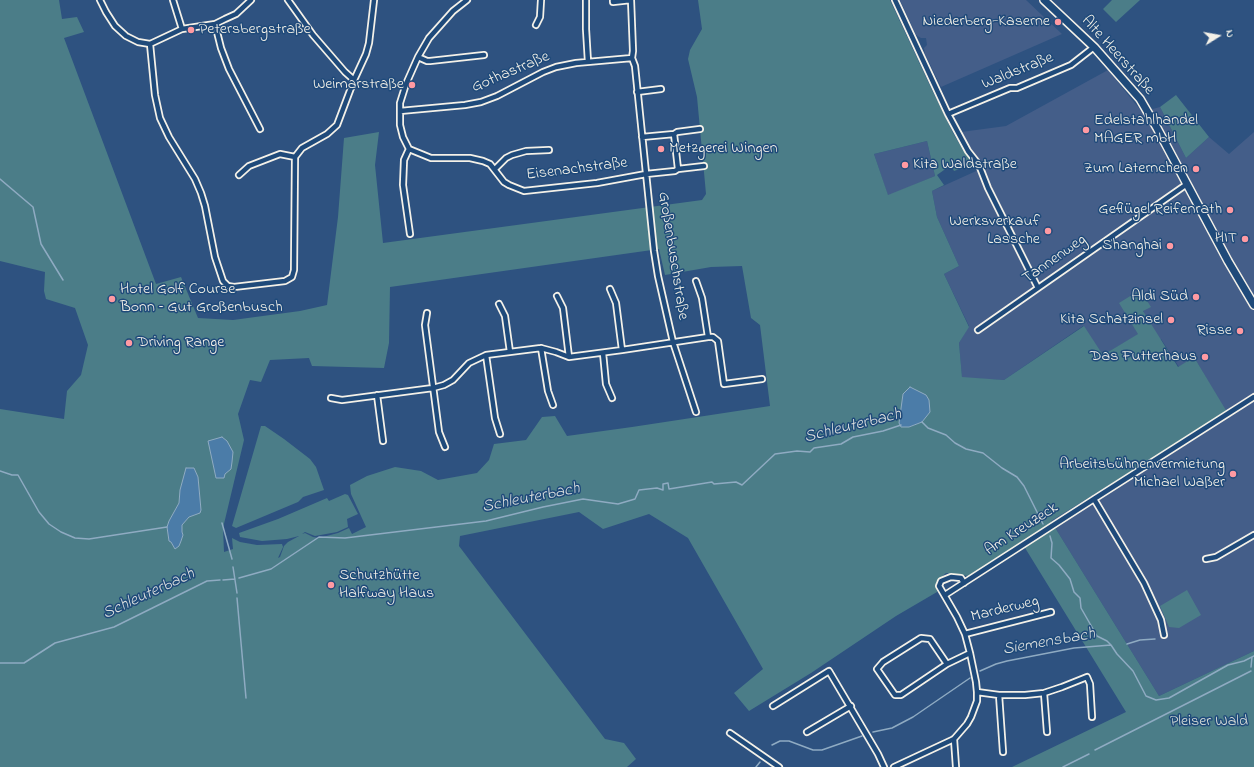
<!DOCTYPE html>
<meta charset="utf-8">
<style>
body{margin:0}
#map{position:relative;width:1254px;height:767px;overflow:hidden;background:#2e5280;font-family:"Indie Flower",sans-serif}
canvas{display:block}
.north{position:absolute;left:1198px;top:16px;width:40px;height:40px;-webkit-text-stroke:3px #1f4a7a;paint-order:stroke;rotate:79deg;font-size:11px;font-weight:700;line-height:16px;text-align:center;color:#f4f1e8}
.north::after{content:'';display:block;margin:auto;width:14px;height:18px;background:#f4f1e8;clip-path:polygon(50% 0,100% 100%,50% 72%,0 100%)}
</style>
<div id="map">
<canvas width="1254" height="767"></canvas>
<div class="north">N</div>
</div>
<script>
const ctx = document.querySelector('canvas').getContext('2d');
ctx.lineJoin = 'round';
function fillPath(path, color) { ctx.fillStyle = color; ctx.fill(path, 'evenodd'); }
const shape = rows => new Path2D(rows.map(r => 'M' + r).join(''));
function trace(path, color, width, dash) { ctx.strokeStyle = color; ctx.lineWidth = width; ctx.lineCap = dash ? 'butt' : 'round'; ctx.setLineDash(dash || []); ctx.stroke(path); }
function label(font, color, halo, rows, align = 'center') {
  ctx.font = font + ' "Indie Flower",sans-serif'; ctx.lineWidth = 3; ctx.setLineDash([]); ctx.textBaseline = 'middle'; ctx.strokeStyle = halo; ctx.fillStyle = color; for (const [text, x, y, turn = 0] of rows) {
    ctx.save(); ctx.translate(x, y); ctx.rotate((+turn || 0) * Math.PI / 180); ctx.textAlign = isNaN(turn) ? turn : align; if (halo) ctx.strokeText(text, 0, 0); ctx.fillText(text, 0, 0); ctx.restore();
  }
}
const built = shape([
 [900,0,1026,0,1062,34,941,87,925,54,924,48,927,45,926,38,921,38,916,35],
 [1108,70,1142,112,1160,107,1186,158,1209,137,1229,154,1254,132,1254,651,1159,696,1051,521,1226,412,1194,357,1179,367,1161,339,1149,346,1140,290,1139,334,1103,355,1083,326,1004,380,962,378,959,343,969,326,944,274,959,266,937,217,932,191,985,167,963,138,961,132,1006,126],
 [927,141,935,176,888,196,874,154]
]);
const green = shape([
 [0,0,59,0,62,19,77,17,84,32,64,38,156,284,181,277,198,318,233,320,300,311,327,305,338,217,344,138,379,132,375,165,383,243,702,200,706,194,700,129,697,97,688,59,690,50,702,29,698,0,890,0,932,90,953,133,963,150,974,164,954,171,951,165,937,175,944,185,932,191,937,217,959,266,944,274,969,327,959,343,962,377,1004,380,1084,326,1103,355,1138,334,1119,303,1140,290,1151,307,1143,311,1178,367,1194,357,1227,412,1051,521,1159,696,1254,651,1254,767,1012,767,1126,712,1022,543,969,576,946,573,936,582,937,592,896,616,811,673,749,711,734,693,763,669,688,538,649,514,603,529,579,512,460,536,459,546,605,739,624,743,636,759,627,767,0,767,0,409,64,419,67,391,81,375,88,345,75,308,46,299,44,291,45,272,0,261],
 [927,141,935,176,888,195,874,154],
 [659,249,665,275,711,267,742,266,751,318,760,325,770,406,632,427,567,436,555,416,542,417,526,440,494,444,489,460,477,473,438,480,421,471,395,467,367,476,350,485,351,494,366,527,352,534,349,528,338,533,319,538,313,537,305,533,302,534,305,532,315,536,337,532,348,527,347,519,358,514,348,495,345,494,329,501,327,498,278,519,239,533,240,537,262,541,287,539,299,536,288,542,284,546,280,557,278,558,283,547,282,544,257,545,240,542,232,538,233,549,224,552,223,528,244,440,238,414,250,380,261,382,270,360,309,358,312,366,384,368,389,343,390,287],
 [903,394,922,422,909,427,902,406],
 [1112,0,1140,0,1116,22,1103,9],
 [1176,95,1209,137,1186,158,1160,107],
 [261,426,265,426,284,439,310,459,316,467,324,490,303,497,298,502,236,528,232,526],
 [1187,590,1201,615,1179,628,1169,627,1160,606]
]);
const water = shape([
 [910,387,926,395,929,400,930,412,922,422,909,427,901,427,899,423,903,394,910,387],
 [222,437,227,441,233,452,232,462,231,469,225,474,224,478,216,478,208,441,222,437],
 [186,468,194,468,198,477,201,510,200,513,189,517,182,525,182,532,183,535,181,541,179,546,175,549,171,542,169,541,167,527,169,521,179,503,180,490,186,468]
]);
const stream = shape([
 [0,179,33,207,41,244,63,280],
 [922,422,928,428,946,435,955,443,966,449,983,453,1002,468,1017,477,1024,486,1043,524],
 [0,471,12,475,18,475,39,512,49,524,61,532,75,538,89,539,167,527],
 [222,523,232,559],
 [1050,536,1052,543,1051,558,1059,565,1070,579,1074,592,1080,598,1081,608,1097,636,1107,641,1111,645],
 [233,567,237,593],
 [239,578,271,569,319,537,345,538,486,521,543,507,583,499,618,504,635,499,639,490,657,488,663,490,663,484,668,483,669,489,712,482,714,484,736,482,742,485,775,454,797,451,810,452,814,448,841,444,853,437,883,431,901,425],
 [223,580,235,579],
 [237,598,246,698],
 [1127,644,1140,640,1155,639],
 [0,663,24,663,55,643,114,627,207,581,220,580],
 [1251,667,1252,657],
 [980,671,996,664,1007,661,1074,648,1111,645,1117,654,1133,671,1146,696,1156,700,1169,698,1228,665,1244,661,1254,656],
 [873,732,892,728,913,717,970,678],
 [772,745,780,741,789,741,813,750,822,750,862,736],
 [1095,750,1251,671],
 [756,767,760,762],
 [1063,767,1089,754]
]);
const street = shape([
 [100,0,106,12,115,26,126,36,138,42,150,44],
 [173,0,182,29],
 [288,0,313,35,345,72,354,80],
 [467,0,453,11,429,38,418,57,406,84,400,103,400,125,403,137,409,149,431,158,470,158,483,161,490,164,504,182,509,185,524,191,597,183,646,174,675,171,678,169,704,166],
 [586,0,586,29,588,62],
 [613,0,613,2,631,0],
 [631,0,633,51,632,58,635,66,654,251,658,276,673,342,696,412],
 [895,0,948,114,968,151,979,165,988,188,1038,288],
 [215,24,221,48,229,69,260,129],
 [536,25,540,17,541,0],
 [150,44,155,95,160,118,169,137,195,179,201,193,205,206,215,257,223,281,228,286,234,287,285,281,292,277,294,270,295,157,302,148,327,134,337,125,354,80,366,54,369,43,374,0],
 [150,44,182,29,215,24,225,19,236,14,251,0],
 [418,57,427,61,430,61,484,55],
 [637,92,661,89],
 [400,111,465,105,481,102,497,96,543,72,556,67,576,63,632,58],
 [948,114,1010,88,1017,88,1071,65,1094,47],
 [674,134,678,169],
 [642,137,674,134,677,132,700,129],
 [409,149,404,160,403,185,410,234],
 [495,169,506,158,512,155,526,151,549,150],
 [239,175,249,166,280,154,295,157],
 [696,281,702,298,708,337],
 [610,289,616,303,622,350],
 [557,296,563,308,569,357],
 [499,304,505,316,510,352],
 [427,313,425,325,439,432,445,447],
 [978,330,1187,184],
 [541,348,548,391,553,405],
 [603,353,606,384,612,398],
 [486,355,495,418,500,434],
 [377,395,383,441],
 [331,398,342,400,433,388,444,385,453,380,469,363,486,355,541,348,556,352,569,357,622,350,708,337,713,337,718,341,724,384,762,379],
 [1094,499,1144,583,1161,620,1164,635],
 [1206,559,1216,557,1254,535],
 [945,595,1094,499,1254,397],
 [965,634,1051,612],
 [947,664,930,639,921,638,883,662,877,669,895,695,901,695,947,664,970,653],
 [977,692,999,695,1025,695,1044,693,1062,687,1087,677,1090,684,1092,717],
 [1044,693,1047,732],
 [999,695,1003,752],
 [773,706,829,671,878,754,884,767],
 [807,732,851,706],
 [730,733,779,767],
 [954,739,956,767],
 [894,767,954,739,967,724,971,717,977,701,977,692,976,682,970,653,965,634,957,617,939,586,941,581,951,577,961,578,964,583]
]);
const secondary = shape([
 [1044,0,1095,48,1140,99,1157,128,1228,261,1254,305]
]);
const markers = [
 [1058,22,4,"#ff9aa2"],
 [191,30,4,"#ff9aa2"],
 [412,85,4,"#ff9aa2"],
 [1086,130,4,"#ff9aa2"],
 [661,149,4,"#ff9aa2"],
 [905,165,4,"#ff9aa2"],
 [1196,169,4,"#ff9aa2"],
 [1230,210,4,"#ff9aa2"],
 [1048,231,4,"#ff9aa2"],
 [1245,239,4,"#ff9aa2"],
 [1170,246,4,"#ff9aa2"],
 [1196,297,4,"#ff9aa2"],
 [112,299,4,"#ff9aa2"],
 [1171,320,4,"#ff9aa2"],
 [1240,331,4,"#ff9aa2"],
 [129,343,4,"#ff9aa2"],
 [1205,357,4,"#ff9aa2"],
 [1233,474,4,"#ff9aa2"],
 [331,585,4,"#ff9aa2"]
];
const poiNames = [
 ["Niederberg-Kaserne",1050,22],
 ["Petersbergstraße",199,30,"left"],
 ["Weimarstraße",404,85],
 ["Edelstahlhandel",1094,121,"left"],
 ["MAGER mbH",1094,139,"left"],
 ["Metzgerei Wingen",669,149,"left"],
 ["Kita Waldstraße",913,165,"left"],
 ["Zum Laternchen",1188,169],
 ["Geflügel Reifenrath",1222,210],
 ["Werksverkauf",1040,222],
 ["Lassche",1040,240],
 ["HIT",1237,239],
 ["Shanghai",1162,246],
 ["Hotel Golf Course",120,290,"left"],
 ["Bonn – Gut Großenbusch",120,308,"left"],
 ["Aldi Süd",1188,297],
 ["Kita Schatzinsel",1163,320],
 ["Risse",1232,331],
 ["Driving Range",137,343,"left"],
 ["Das Futterhaus",1197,357],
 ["Arbeitsbühnenvermietung",1225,465],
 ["Michael Waßer",1225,483],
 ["Schutzhütte",339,576,"left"],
 ["Halfway Haus",339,594,"left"]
];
const streetNames = [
 ["Alte Heerstraße",1117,56,48],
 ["Waldstraße",1018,72,-22],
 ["Gothastraße",511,73,-23],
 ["Eisenachstraße",577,170,-7],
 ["Großenbuschstraße",672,256,81],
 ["Tannenweg",1055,260,-35],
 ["Am Kreuzeck",1022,530,-33],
 ["Marderweg",1005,610,-14]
];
const parkNames = [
 ["Pleiser Wald",1209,722]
];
const waterNames = [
 ["Schleuterbach",853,427,-14],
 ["Schleuterbach",531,499,-11],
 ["Schleuterbach",149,595,-25],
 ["Siemensbach",1049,643,-10]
];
fillPath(built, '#445e89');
fillPath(green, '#4b7d88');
fillPath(water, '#4b7ca8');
trace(water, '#8fabc2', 1);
trace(stream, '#8fabc2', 1.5);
trace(street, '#f4f1e8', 8);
trace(secondary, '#f4f1e8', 10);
trace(street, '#1f4a7a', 4.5);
trace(secondary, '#1f4a7a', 7);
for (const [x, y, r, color] of markers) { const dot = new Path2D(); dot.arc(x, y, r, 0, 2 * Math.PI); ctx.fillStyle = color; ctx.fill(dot); trace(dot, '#1f4a7a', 1.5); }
label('16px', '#f4f1e8', '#1f4a7a', poiNames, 'right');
label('16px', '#f4f1e8', '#1f4a7a', streetNames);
label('16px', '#dbe0da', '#1f4a7a', parkNames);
label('italic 17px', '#dbdfde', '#1f4a7a', waterNames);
</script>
